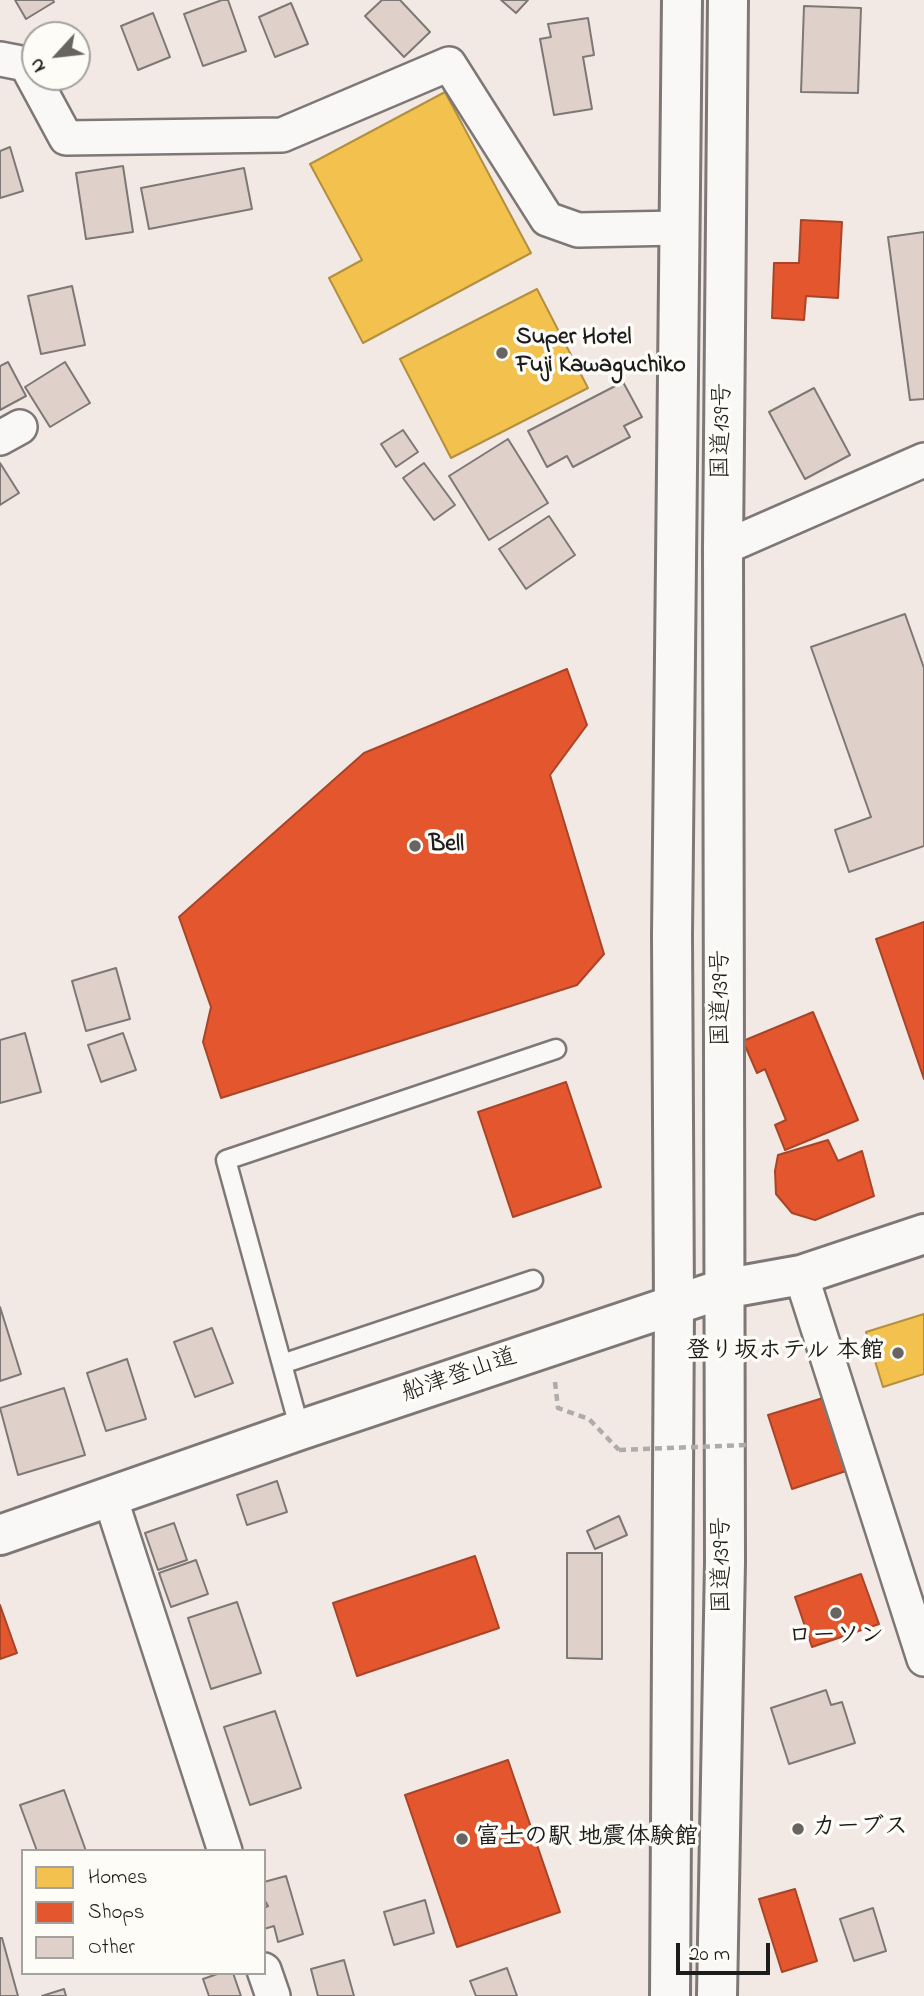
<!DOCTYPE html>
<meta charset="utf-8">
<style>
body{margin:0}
#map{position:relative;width:924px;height:1996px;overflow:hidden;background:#f3e9e4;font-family:"Indie Flower",sans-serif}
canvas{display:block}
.legend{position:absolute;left:21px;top:1849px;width:245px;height:126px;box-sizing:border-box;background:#fdfcf7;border:2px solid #a3a29f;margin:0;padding:9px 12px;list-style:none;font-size:21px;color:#1c1c1c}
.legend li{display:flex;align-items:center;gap:14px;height:35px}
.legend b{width:35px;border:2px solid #a3a29f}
.north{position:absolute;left:21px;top:21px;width:70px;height:70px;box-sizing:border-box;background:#fdfcf7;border:2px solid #a3a29f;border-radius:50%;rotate:243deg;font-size:19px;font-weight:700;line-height:28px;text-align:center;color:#1c1c1c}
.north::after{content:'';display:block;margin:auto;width:24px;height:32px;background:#676462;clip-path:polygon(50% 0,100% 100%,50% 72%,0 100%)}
.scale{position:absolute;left:676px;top:1943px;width:94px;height:32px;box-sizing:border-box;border:4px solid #1c1c1c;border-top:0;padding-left:9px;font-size:21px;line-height:24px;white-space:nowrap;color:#1c1c1c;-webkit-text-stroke:5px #fdfcf7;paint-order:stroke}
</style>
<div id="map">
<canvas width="924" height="1996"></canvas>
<ul class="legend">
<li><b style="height:19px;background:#f2c14e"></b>Homes</li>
<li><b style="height:19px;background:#e4572e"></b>Shops</li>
<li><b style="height:19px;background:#e0d0ca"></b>Other</li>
</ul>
<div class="north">N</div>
<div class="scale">20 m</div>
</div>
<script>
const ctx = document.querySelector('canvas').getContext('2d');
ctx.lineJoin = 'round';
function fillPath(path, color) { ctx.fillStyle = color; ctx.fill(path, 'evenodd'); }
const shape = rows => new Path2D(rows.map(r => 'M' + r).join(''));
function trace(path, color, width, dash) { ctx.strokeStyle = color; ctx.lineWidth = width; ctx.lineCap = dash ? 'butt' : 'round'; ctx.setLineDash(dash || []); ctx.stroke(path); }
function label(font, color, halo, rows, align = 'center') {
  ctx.font = font + ' "Indie Flower","Klee One",sans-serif'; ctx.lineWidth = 7; ctx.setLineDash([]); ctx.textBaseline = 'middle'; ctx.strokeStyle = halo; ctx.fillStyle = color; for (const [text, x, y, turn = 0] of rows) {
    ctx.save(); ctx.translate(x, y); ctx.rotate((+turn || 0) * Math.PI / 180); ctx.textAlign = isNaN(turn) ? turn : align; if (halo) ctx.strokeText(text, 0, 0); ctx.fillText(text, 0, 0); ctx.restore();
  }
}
const homes = shape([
 [445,92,531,253,363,343,329,278,362,260,310,164,445,92],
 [537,289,588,388,451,458,400,359,537,289],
 [924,1314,924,1374,883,1387,866,1332,924,1314]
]);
const shops = shape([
 [801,220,842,222,838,298,806,296,804,320,772,318,774,263,799,263,801,220],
 [567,669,587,725,550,775,604,954,577,985,221,1098,203,1042,211,1007,179,917,364,753,567,669],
 [924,922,924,1079,876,939,924,922],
 [813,1012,858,1120,785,1150,775,1125,786,1120,765,1069,757,1073,743,1041,813,1012],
 [566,1082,601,1187,513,1217,478,1112,566,1082],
 [828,1140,838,1161,862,1151,874,1196,815,1220,792,1213,776,1194,775,1171,778,1155,828,1140],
 [823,1398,846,1471,792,1489,768,1415,823,1398],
 [475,1556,499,1628,357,1676,333,1603,475,1556],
 [861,1574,879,1624,812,1647,795,1597,861,1574],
 [0,1605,17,1653,0,1659,0,1605],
 [508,1760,560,1912,457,1947,405,1795,508,1760],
 [795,1889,817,1961,782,1972,759,1899,795,1889]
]);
const building = shape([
 [15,0,53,0,54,2,26,19,15,0],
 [222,0,228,0,246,51,203,66,184,14,222,0],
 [382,0,400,0,430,32,404,57,365,16,382,0],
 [501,0,528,0,516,13,501,0],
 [291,3,308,44,275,57,259,17,291,3],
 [804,6,861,8,858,93,801,92,804,6],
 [153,13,170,57,138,70,121,26,153,13],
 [588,18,594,55,583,57,592,109,554,115,540,39,551,37,548,24,588,18],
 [10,147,23,191,0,198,0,151,10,147],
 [123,166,133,232,86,239,76,173,123,166],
 [244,168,252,209,149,229,141,188,244,168],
 [924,232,924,399,910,400,888,237,924,232],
 [72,286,85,345,41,354,28,296,72,286],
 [8,362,26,396,0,410,0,366,8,362],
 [65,362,90,403,50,427,25,387,65,362],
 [623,382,642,417,624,426,630,437,573,467,567,456,547,467,528,431,623,382],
 [814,388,850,455,805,479,769,412,814,388],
 [403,430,418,452,396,467,381,444,403,430],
 [508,439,548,503,489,540,449,476,508,439],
 [0,463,19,493,0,505,0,463],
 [424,463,455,505,434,520,403,478,424,463],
 [549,516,575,555,526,589,499,549,549,516],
 [905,614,924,668,924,846,849,872,835,830,871,817,811,647,905,614],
 [116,968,130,1019,86,1031,72,981,116,968],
 [25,1033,41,1092,0,1103,0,1040,25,1033],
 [123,1033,136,1070,101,1082,88,1045,123,1033],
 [0,1307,21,1374,0,1381,0,1307],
 [212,1328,233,1383,195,1397,174,1342,212,1328],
 [127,1359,146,1419,106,1431,87,1373,127,1359],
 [64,1388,85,1455,18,1475,0,1408,64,1388],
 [277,1481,287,1512,247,1525,237,1495,277,1481],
 [619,1516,627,1535,595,1549,587,1531,619,1516],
 [174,1523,187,1560,158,1570,145,1533,174,1523],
 [567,1553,602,1553,602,1659,567,1658,567,1553],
 [196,1560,208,1594,171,1607,159,1573,196,1560],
 [237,1602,261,1673,211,1689,188,1618,237,1602],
 [826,1690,831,1705,842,1702,855,1743,789,1764,771,1708,826,1690],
 [275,1711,301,1788,250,1805,224,1727,275,1711],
 [64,1790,86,1851,37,1851,20,1805,64,1790],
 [286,1876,303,1934,278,1942,274,1926,264,1929,264,1908,268,1906,264,1899,264,1882,286,1876],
 [425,1900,434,1933,394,1945,384,1912,425,1900],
 [873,1908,886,1951,854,1961,840,1919,873,1908],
 [0,1938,2,1938,18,1996,0,1996,0,1938],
 [344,1960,354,1996,318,1996,311,1969,344,1960],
 [507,1968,517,1996,476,1996,470,1981,507,1968],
 [220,1973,233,1973,241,1996,209,1996,203,1979,220,1973],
 [64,1989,66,1996,42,1996,64,1989]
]);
const path = shape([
 [555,1382,558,1408,589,1419,619,1450]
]);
const lane = shape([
 [282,1364,533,1280],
 [300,1430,226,1160,556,1049]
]);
const street = shape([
 [0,59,26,64,66,138,282,135,449,64,547,219,578,230,679,228],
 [0,438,20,427],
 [723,548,924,460],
 [801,1275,924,1659],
 [110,1497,225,1851],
 [264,1970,273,1996]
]);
const secondary = shape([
 [0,1535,300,1430,674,1305,723,1289,801,1275,924,1234]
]);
const highway = shape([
 [670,1996,674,1305,672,935,682,0],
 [717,1996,725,1562,723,548,728,0]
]);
const pathBridge = shape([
 [619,1450,746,1445]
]);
const markers = [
 [502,353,7,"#676462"],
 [415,846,7,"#676462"],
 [898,1353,7,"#676462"],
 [836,1613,7,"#676462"],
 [798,1829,7,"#676462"],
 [462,1839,7,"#676462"]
];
const poiNames = [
 ["Super Hotel",516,339],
 ["Fuji Kawaguchiko",516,367],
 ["Bell",429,846],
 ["登り坂ホテル 本館",884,1353,"right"],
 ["ローソン",836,1638,"center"],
 ["カーブス",812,1829],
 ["富士の駅 地震体験館",476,1839]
];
const streetNames = [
 ["国道139号",724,431,-89],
 ["国道139号",723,998,-90],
 ["船津登山道",460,1377,-19],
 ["国道139号",724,1565,-90]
];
fillPath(homes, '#f2c14e');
trace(homes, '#b2903f', 2);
fillPath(shops, '#e4572e');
trace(shops, '#a84529', 2);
fillPath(building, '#e0d0ca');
trace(building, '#7d7876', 2);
trace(lane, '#7d7876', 23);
trace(street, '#7d7876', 38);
trace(secondary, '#7d7876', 44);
trace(highway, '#7d7876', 44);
trace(path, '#aeacaa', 4.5, [7, 5]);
trace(lane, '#faf8f6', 18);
trace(street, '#faf8f6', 33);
trace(secondary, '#faf8f6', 38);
trace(highway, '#faf8f6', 38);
trace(pathBridge, '#aeacaa', 4.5, [7, 5]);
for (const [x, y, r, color] of markers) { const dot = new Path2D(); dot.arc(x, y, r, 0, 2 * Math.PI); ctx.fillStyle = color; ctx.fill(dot); trace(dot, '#fdfcf7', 2.5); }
label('bold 24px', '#1c1c1c', '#fdfcf7', poiNames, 'left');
label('24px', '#1c1c1c', '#fdfcf7', streetNames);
</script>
